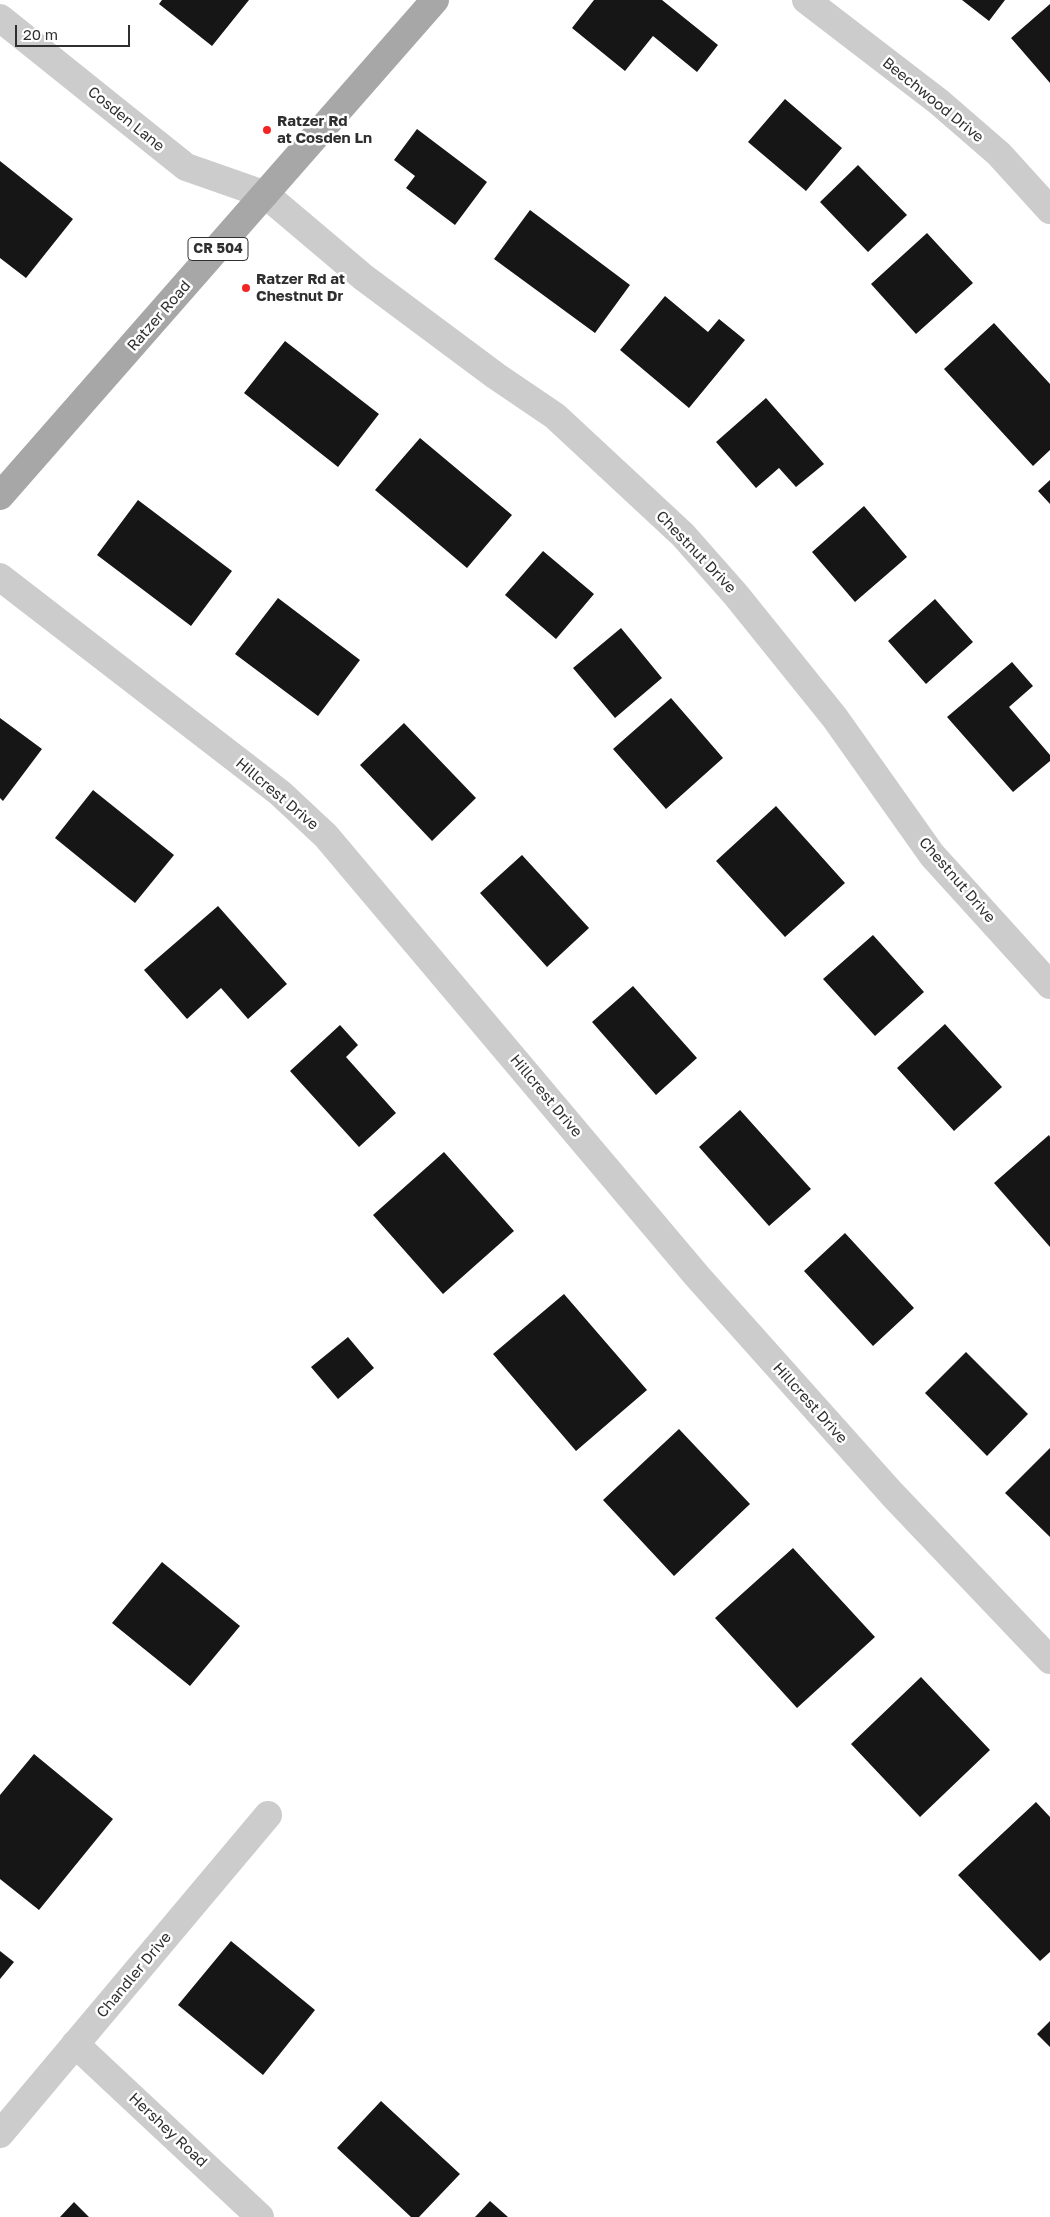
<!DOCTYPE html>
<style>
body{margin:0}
#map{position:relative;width:1050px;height:2217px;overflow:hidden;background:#fff;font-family:"Golos Text",sans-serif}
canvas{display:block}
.scale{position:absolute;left:15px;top:25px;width:115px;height:22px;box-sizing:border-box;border:2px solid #2f2f2f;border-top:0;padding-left:6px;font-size:15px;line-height:18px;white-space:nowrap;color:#2f2f2f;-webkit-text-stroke:4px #fff;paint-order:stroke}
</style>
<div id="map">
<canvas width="1050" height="2217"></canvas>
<div class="scale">20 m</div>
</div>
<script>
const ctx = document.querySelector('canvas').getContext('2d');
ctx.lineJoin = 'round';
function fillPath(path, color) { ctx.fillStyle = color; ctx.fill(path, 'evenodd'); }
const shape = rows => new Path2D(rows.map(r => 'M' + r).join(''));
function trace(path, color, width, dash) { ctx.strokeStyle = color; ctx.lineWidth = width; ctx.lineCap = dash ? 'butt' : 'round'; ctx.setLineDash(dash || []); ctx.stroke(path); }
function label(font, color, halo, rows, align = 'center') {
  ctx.font = font + ' "Golos Text",sans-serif'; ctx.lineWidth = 5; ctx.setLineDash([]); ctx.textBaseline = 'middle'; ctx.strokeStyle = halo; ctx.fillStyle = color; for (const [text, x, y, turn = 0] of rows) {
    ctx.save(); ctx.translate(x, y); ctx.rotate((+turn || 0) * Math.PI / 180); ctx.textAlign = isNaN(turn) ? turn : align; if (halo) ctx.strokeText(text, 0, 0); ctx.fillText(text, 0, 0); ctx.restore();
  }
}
const building = shape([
 [162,0,249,0,212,46,159,4],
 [594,0,662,0,718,45,697,72,653,36,625,71,572,28],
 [962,0,1005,0,989,21],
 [1050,4,1050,83,1011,38],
 [785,99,842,148,806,191,748,142],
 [417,129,487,182,455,225,406,188,415,176,394,160],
 [0,161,73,219,26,278,0,258],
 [858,165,907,215,868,252,820,202],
 [530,210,630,285,595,333,494,259],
 [927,233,973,283,916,334,871,284],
 [665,296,708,332,719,319,745,340,689,408,620,350],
 [994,323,1050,384,1050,450,1033,466,944,369],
 [285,341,379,414,338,467,244,393],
 [766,398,824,464,796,487,779,468,756,488,716,442],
 [420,438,512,515,467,568,375,490],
 [1050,480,1050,504,1038,491],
 [138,500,232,571,191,626,97,555],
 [864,506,907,557,855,602,812,552],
 [543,551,594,594,556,639,505,595],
 [278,598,360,660,318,716,235,654],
 [935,599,973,642,926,684,888,641],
 [621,628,662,678,615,718,573,668],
 [1012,662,1033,686,1009,707,1050,755,1050,761,1013,792,947,717],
 [671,698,723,758,666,809,613,749],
 [0,718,42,749,3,801,0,798],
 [404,723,476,798,432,841,360,765],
 [93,790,174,855,135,903,55,838],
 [776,806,845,883,785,937,716,861],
 [522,855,589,928,547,967,480,893],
 [218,906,287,984,248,1019,221,988,187,1019,144,970],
 [873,935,924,992,875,1036,823,979],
 [633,986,697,1058,656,1095,592,1022],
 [945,1024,1002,1087,954,1131,897,1068],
 [340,1025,358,1045,346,1057,396,1113,359,1147,290,1071],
 [740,1110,811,1189,769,1226,699,1147],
 [1049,1135,1050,1137,1050,1247,994,1183],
 [444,1152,514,1231,443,1294,373,1215],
 [845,1233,914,1308,873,1346,804,1271],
 [564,1294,647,1390,576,1451,493,1354],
 [348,1337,374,1368,338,1399,311,1367],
 [966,1352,1028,1414,987,1456,925,1393],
 [679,1429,750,1504,674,1576,603,1500],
 [1050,1448,1050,1537,1005,1493],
 [793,1548,875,1637,797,1708,715,1618],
 [162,1562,240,1626,190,1686,112,1623],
 [921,1677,990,1750,920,1817,851,1744],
 [34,1754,113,1819,39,1910,0,1879,0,1795],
 [1036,1802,1050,1817,1050,1952,1040,1961,958,1875],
 [231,1941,315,2010,263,2075,178,2005],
 [0,1951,14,1962,0,1979],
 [1050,2021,1050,2047,1037,2034],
 [381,2101,460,2174,419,2217,411,2217,337,2148],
 [490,2201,508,2217,475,2217],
 [74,2202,89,2217,60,2217]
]);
const street = shape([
 [806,0,939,102,999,154,1050,210],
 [0,18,186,167,266,195,363,277,496,376,555,416,683,535,736,595,835,718,932,855,1050,985],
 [0,577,280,793,326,836,697,1276,892,1494,1050,1660],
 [75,2044,260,2217],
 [0,2134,268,1815]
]);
const primary = shape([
 [0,496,435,0]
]);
const markers = [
 [267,130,5,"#f42424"],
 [246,288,5,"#f42424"]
];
const shields = [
 [218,249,60]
];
const shieldNames = [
 ["CR 504",218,249]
];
const streetNames = [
 ["Beechwood Drive",933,100,39],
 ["Cosden Lane",126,119,39],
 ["Ratzer Road",159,316,-49],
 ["Chestnut Drive",696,552,46],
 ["Hillcrest Drive",277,794,40],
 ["Chestnut Drive",957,880,49],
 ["Hillcrest Drive",546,1096,50],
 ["Hillcrest Drive",810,1403,48],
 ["Chandler Drive",134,1975,-50],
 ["Hershey Road",168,2130,43]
];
const poiNames = [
 ["Ratzer Rd",277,121],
 ["at Cosden Ln",277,138],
 ["Ratzer Rd at",256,279],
 ["Chestnut Dr",256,296]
];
fillPath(building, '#161616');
trace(street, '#ccc', 28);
trace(primary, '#a7a7a7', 28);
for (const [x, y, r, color] of markers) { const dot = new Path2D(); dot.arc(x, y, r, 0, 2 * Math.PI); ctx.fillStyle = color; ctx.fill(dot); trace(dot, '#fff', 2); }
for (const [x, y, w] of shields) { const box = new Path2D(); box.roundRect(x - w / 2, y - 11.5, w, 23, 4); ctx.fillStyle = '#fff'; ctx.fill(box); trace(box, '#2f2f2f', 1); }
label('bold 14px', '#2f2f2f', null, shieldNames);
label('15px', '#2f2f2f', '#fff', streetNames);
label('bold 15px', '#2f2f2f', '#fff', poiNames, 'left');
</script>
